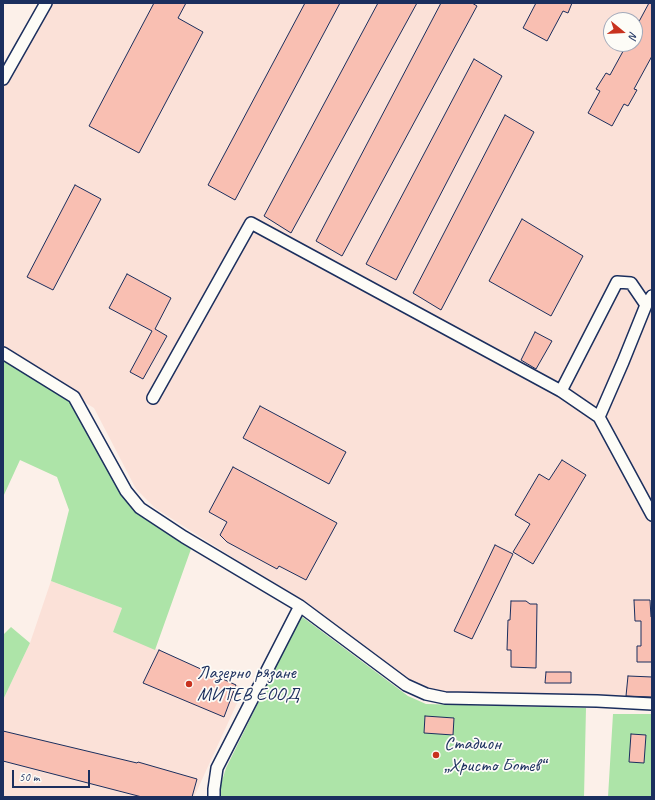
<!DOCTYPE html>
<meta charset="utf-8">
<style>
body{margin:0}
#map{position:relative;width:655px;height:800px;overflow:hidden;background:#fcf0e9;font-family:Caveat,sans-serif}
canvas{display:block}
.frame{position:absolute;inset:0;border:4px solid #1b2f5e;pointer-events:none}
.north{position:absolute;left:603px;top:12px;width:40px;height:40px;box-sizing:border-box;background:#fdfcf7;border:1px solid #a3aaba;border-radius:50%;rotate:108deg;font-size:11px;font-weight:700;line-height:16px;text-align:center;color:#1b2f5e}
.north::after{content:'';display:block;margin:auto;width:14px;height:18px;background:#c8321e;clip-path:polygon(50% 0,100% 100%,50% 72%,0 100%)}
.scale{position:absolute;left:12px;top:770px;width:78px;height:18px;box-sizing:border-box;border:2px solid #1b2f5e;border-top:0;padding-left:5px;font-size:12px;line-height:14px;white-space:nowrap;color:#1b2f5e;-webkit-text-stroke:3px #fdfcf7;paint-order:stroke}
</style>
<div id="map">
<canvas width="655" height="800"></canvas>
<div class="frame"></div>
<div class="north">N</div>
<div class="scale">50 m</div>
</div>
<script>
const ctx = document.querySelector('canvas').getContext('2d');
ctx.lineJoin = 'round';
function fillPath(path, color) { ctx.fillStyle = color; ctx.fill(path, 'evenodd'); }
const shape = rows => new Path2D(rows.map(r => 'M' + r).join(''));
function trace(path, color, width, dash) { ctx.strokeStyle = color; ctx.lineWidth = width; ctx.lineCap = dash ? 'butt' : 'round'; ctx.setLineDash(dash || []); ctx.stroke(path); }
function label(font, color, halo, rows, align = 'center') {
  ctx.font = font + ' Caveat,sans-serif'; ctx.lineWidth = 3.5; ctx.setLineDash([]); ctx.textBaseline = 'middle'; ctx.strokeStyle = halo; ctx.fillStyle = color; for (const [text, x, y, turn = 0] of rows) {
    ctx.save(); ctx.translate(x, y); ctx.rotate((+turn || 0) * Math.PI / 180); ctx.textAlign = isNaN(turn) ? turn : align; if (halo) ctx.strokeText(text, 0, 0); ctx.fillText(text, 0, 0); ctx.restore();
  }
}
const built = shape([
 [46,3,652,3,652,502,643,485,639,492,652,518,652,704,426,694,301,601,155,508,136,489,94,408,3,353,3,79],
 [611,20,635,20,635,44,611,44],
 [51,581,122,608,113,632,159,650,244,688,194,797,3,797,3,700,30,643]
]);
const green = shape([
 [3,359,69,400,123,496,138,513,191,549,155,650,113,632,122,608,51,581,69,510,57,477,20,460,3,497],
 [301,616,408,696,426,704,586,708,584,797,221,797,221,784,226,768],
 [11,627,30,643,3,700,3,635],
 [613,714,652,714,652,797,608,797]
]);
const building = shape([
 [154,3,186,3,178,18,203,32,139,153,89,126,154,3],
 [305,3,340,3,235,200,208,185,305,3],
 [378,3,417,3,291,233,264,216,378,3],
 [441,3,472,3,477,6,342,256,316,241,441,3],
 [536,3,572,3,568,13,563,11,547,41,523,28,536,3],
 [649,3,652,3,652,56,634,89,637,90,628,106,624,104,612,126,588,113,600,91,596,89,606,73,610,75,627,44,635,44,635,29,649,3],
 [474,59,502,76,396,280,366,264,474,59],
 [505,115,534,132,441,310,413,293,505,115],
 [75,185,101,199,53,290,27,277,75,185],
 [522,219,583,256,551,316,489,281,522,219],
 [127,274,171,298,155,329,167,336,143,379,130,372,152,331,109,308,127,274],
 [535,332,552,341,536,369,521,360,535,332],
 [260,406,346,452,329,484,243,438,260,406],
 [562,460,586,475,533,564,513,552,530,524,515,515,539,474,549,480,562,460],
 [233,467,337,523,306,580,279,566,277,569,227,542,220,535,227,522,209,512,233,467],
 [495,545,513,554,472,639,454,631,495,545],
 [634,600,650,600,651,617,652,617,652,662,637,662,637,646,641,646,641,621,635,621,634,600],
 [511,601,526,601,530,604,537,604,536,668,511,667,511,650,507,650,508,620,510,620,511,601],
 [159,650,236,685,224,717,143,683,159,650],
 [546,672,571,672,571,683,545,683,546,672],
 [628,676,652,677,652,697,626,696,628,676],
 [425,716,454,718,453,735,424,733,425,716],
 [3,731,137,763,138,762,197,779,192,797,142,797,3,761,3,731],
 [631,734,646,735,644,763,629,762,631,734]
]);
const minor = shape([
 [3,79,46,3],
 [3,353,74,397,126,491,140,508,184,537,300,606,406,685,426,694,445,698,597,701,652,704],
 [561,391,617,282,631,283,646,305],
 [153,398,251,223,561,391,599,417,652,515],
 [599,417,623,362,646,305,652,296],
 [214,797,214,789,217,768,300,606]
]);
const markers = [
 [189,684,4,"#c8321e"],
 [436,755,4,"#c8321e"]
];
const poiNames = [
 ["Лазерно рязане",197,673],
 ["МИТЕВ ЕООД",197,695],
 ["Стадион",444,744],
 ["„Христо Ботев“",444,766]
];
fillPath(built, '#fbe1d8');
fillPath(green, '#ade4a8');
fillPath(building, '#f9bfb2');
trace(building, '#1b2f5e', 1);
trace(minor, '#1b2f5e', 14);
trace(minor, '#fdfcf7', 11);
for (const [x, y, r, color] of markers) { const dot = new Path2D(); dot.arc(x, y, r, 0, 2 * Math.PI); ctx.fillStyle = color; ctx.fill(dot); trace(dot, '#fdfcf7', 1.5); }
label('19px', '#1b2f5e', '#fdfcf7', poiNames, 'left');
</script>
